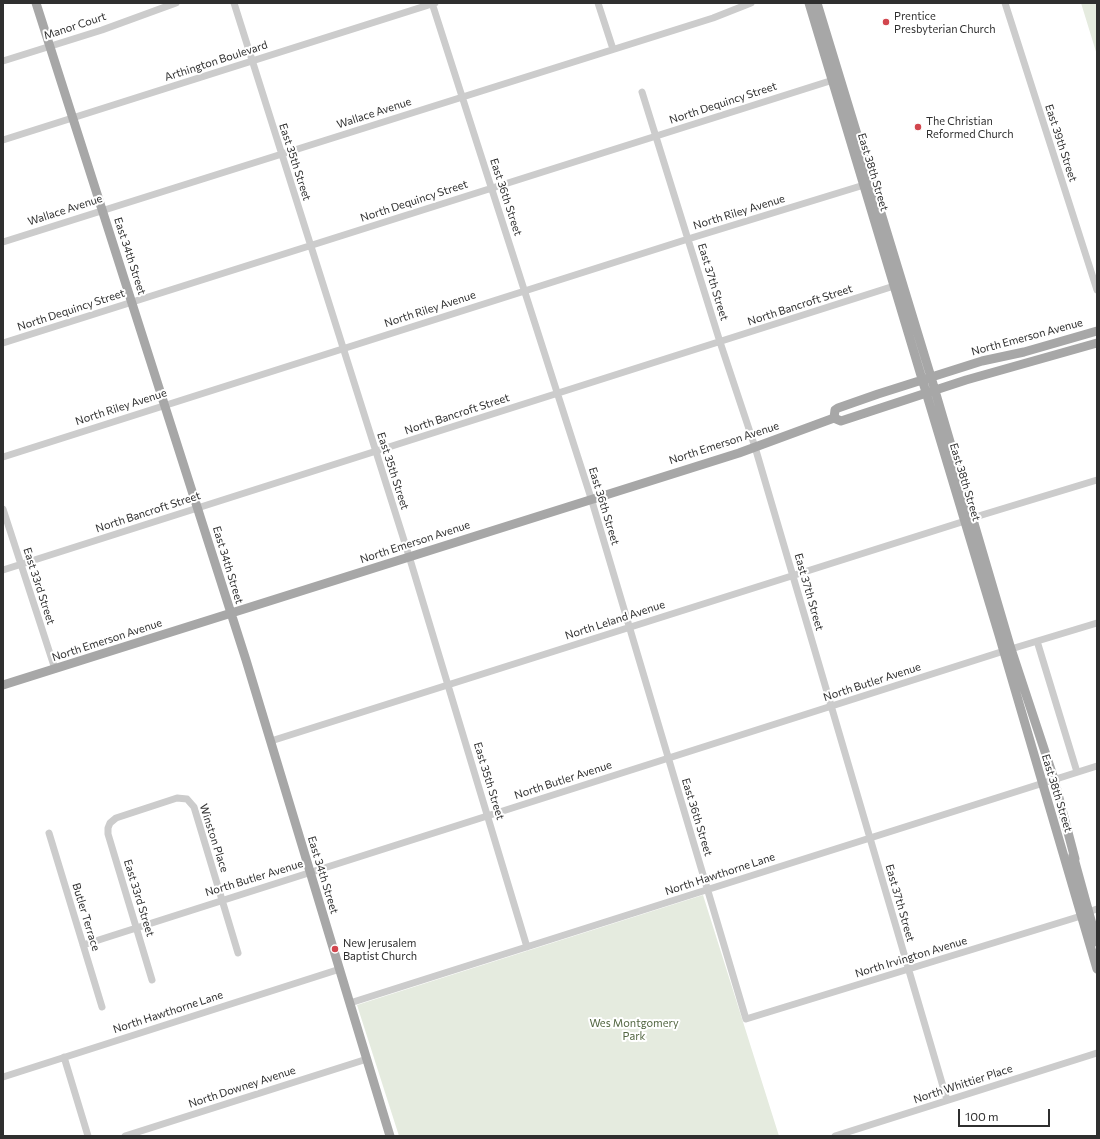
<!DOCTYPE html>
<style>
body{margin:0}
#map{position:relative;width:1100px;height:1139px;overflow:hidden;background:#fff;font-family:Commissioner,sans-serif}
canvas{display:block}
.frame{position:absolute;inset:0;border:4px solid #2f2f2f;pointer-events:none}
.scale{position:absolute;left:958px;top:1109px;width:92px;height:18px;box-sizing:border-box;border:2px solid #2f2f2f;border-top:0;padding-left:5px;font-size:12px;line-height:14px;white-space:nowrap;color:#2f2f2f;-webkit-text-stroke:3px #fff;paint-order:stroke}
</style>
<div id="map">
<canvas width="1100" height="1139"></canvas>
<div class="frame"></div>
<div class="scale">100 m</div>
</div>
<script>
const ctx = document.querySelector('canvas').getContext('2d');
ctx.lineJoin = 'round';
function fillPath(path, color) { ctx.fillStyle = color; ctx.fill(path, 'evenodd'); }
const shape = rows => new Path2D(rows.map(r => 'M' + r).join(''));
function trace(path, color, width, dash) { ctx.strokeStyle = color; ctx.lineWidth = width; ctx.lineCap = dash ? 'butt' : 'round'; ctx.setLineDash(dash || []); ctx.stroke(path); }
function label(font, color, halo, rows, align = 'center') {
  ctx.font = font + ' Commissioner,sans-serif'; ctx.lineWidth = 4; ctx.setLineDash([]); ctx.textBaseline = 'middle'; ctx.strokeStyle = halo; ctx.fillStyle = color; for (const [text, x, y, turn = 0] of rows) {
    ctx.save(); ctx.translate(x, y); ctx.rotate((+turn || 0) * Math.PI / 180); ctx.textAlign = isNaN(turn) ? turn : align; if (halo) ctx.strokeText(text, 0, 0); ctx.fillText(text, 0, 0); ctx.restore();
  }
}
const green = shape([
 [1081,3,1097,3,1097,55],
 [703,895,779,1136,399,1136,357,1005]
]);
const minor = shape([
 [234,3,409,556,527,947],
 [432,3,591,498,746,1019,1081,916],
 [598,3,613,49],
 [1005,3,1097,290],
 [3,61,102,30,176,3],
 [642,92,720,342,755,447,947,1100],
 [3,140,435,3],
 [3,242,713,18,751,3],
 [3,343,833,80],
 [3,457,688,239,864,185],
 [3,509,55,669],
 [972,518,1097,480],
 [3,570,894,286],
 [1037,641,1077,772],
 [1011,649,1097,623],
 [271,741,965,521],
 [49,833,102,1007],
 [1088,912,1097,909],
 [83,945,1004,651],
 [152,980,108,834,108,828,110,823,116,818,177,798,187,799,194,807,238,953],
 [350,1003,1097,766],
 [64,1057,88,1136],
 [3,1077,340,969],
 [125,1136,367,1059],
 [835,1136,1097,1053]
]);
const major = shape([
 [36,3,246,660,390,1136],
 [809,3,999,635,1097,969],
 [817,3,931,377,1011,649,1054,779,1075,859],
 [834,418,835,410,838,408,878,394,982,361,1024,352,1097,331],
 [3,685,739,453,834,418,841,421,966,380,1097,343],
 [1073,855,1097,942]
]);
const markers = [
 [886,22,4,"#d2464e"],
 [918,127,4,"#d2464e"],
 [335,949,4,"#d2464e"]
];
const poiNames = [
 ["Prentice",894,16],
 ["Presbyterian Church",894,29],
 ["The Christian",926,121],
 ["Reformed Church",926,134],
 ["New Jerusalem",343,943],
 ["Baptist Church",343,956]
];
const streetNames = [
 ["Manor Court",75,26,-18],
 ["Arthington Boulevard",216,61,-18],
 ["North Dequincy Street",723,103,-18],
 ["Wallace Avenue",374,113,-18],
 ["East 39th Street",1061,143,72],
 ["East 35th Street",295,162,72],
 ["East 38th Street",873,172,73],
 ["East 36th Street",506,197,72],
 ["North Dequincy Street",414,201,-18],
 ["Wallace Avenue",65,210,-18],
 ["North Riley Avenue",739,212,-17],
 ["East 34th Street",130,256,72],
 ["East 37th Street",713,282,73],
 ["North Bancroft Street",800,305,-18],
 ["North Riley Avenue",430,309,-18],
 ["North Dequincy Street",71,310,-18],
 ["North Emerson Avenue",1027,337,-15],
 ["North Riley Avenue",121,407,-18],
 ["North Bancroft Street",457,414,-18],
 ["North Emerson Avenue",724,443,-18],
 ["East 35th Street",393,471,72],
 ["East 38th Street",965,482,73],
 ["East 36th Street",604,506,73],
 ["North Bancroft Street",148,512,-18],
 ["North Emerson Avenue",415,542,-18],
 ["East 34th Street",228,565,73],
 ["East 33rd Street",39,586,72],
 ["East 37th Street",809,592,74],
 ["North Leland Avenue",615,620,-18],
 ["North Emerson Avenue",107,640,-18],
 ["North Butler Avenue",872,682,-18],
 ["North Butler Avenue",563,780,-18],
 ["East 35th Street",489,781,73],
 ["East 38th Street",1057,793,73],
 ["East 36th Street",697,817,73],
 ["Winston Place",214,838,72],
 ["North Hawthorne Lane",720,874,-18],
 ["East 34th Street",323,875,73],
 ["North Butler Avenue",254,878,-17],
 ["East 33rd Street",139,898,73],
 ["East 37th Street",900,903,74],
 ["Butler Terrace",86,917,73],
 ["North Irvington Avenue",911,957,-17],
 ["North Hawthorne Lane",168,1012,-18],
 ["North Whittier Place",963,1084,-18],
 ["North Downey Avenue",242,1087,-18]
];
const parkNames = [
 ["Wes Montgomery",634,1023],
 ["Park",634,1036]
];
fillPath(green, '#e5ebdf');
trace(minor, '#ccc', 7);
trace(major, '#a7a7a7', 9);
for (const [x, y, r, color] of markers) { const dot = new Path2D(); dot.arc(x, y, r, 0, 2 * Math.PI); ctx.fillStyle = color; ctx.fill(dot); trace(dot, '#fff', 1.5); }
label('11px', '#2f2f2f', '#fff', poiNames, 'left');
label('11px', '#2f2f2f', '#fff', streetNames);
label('11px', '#526641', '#fff', parkNames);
</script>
